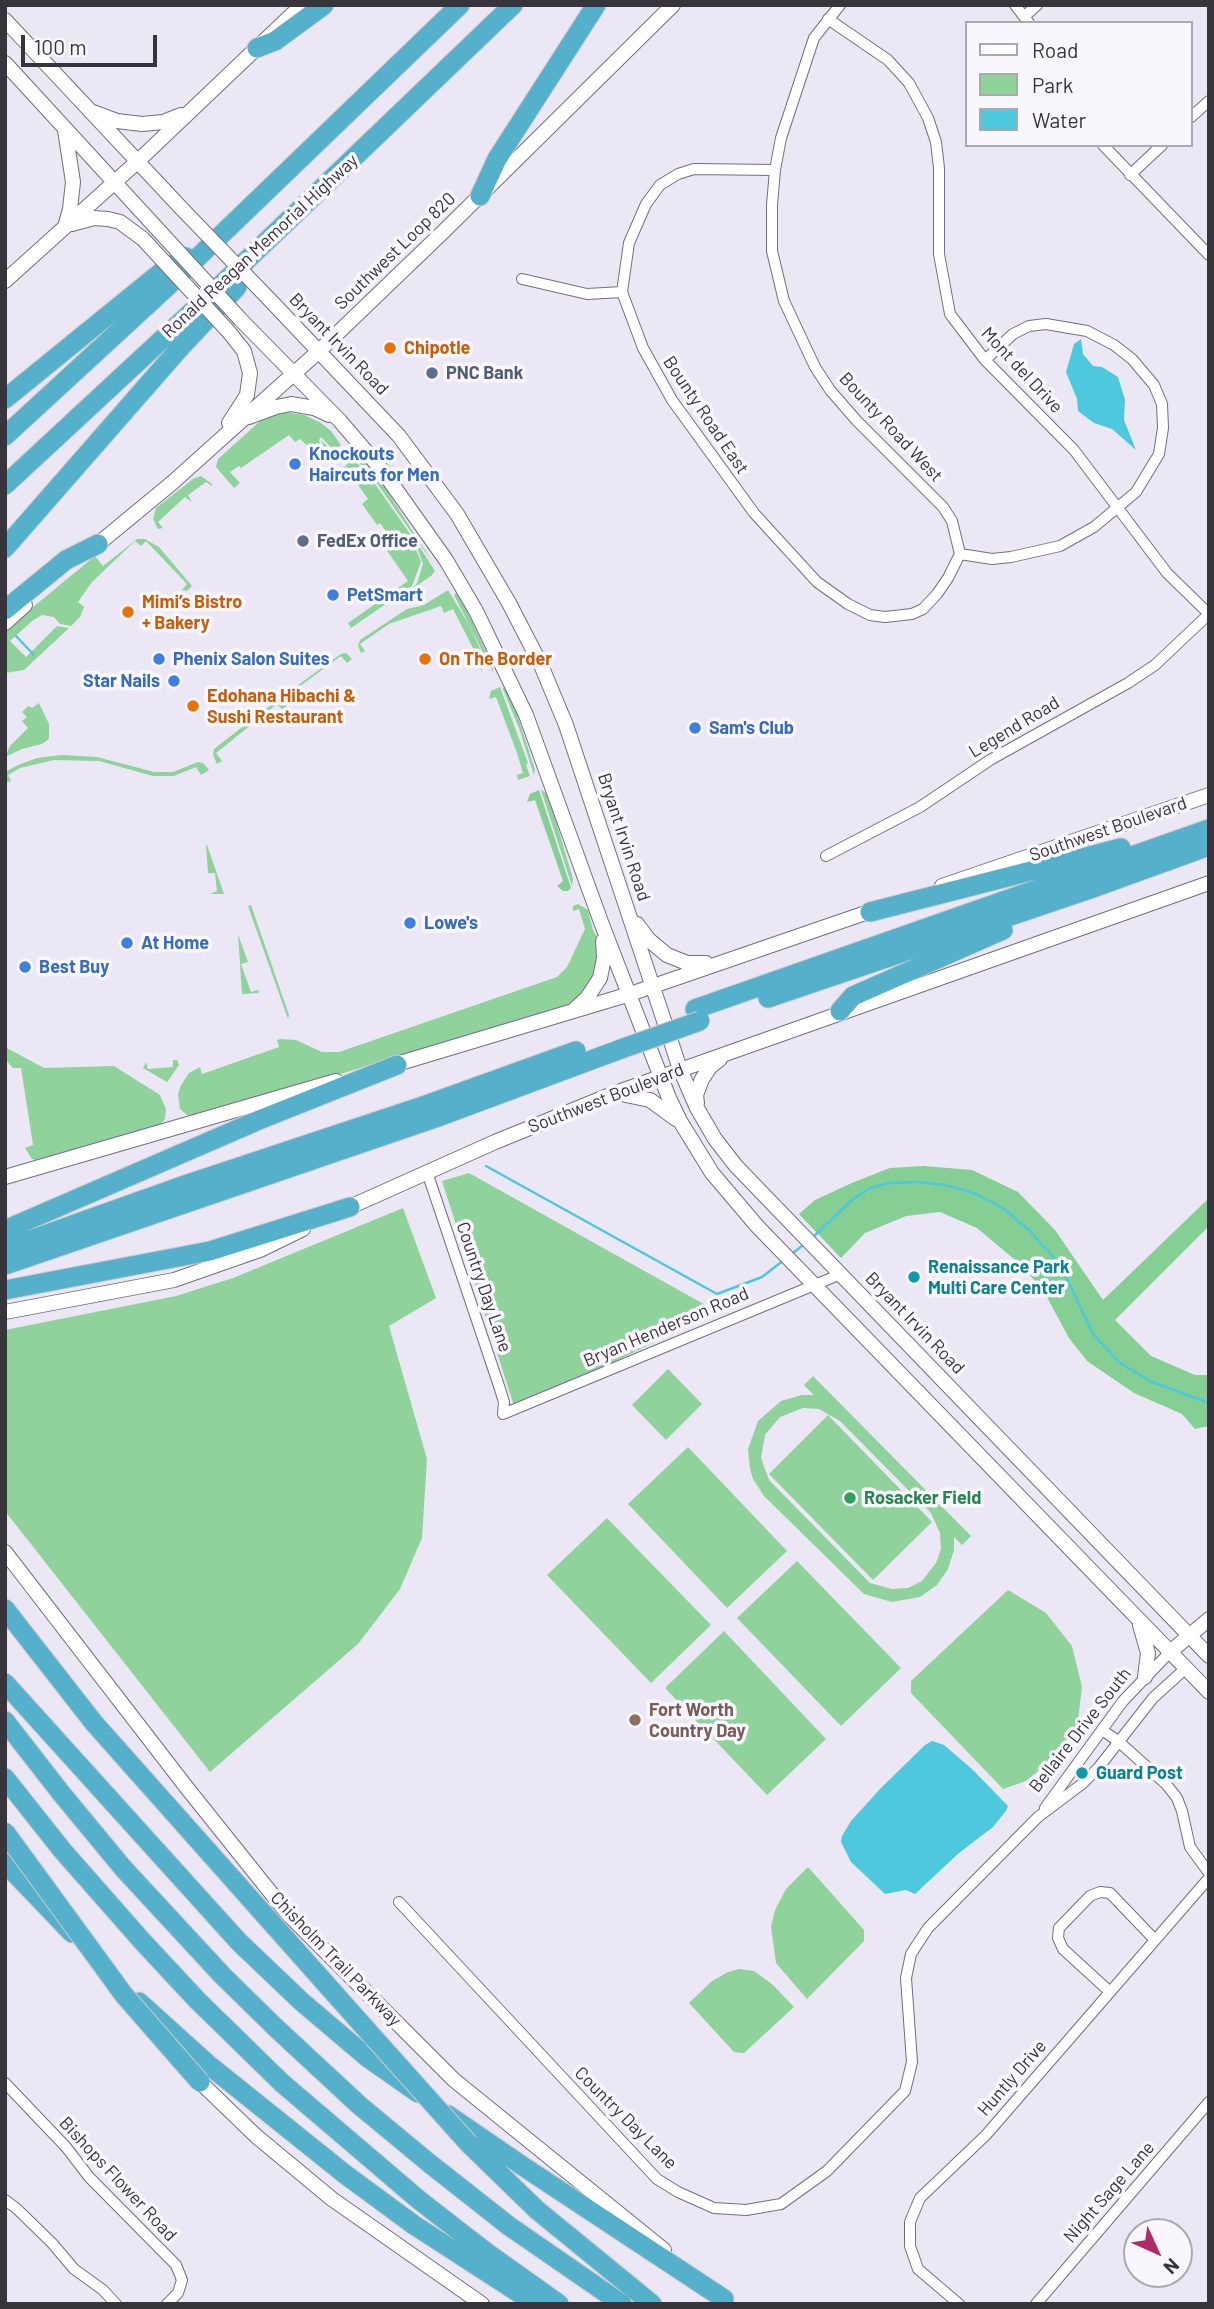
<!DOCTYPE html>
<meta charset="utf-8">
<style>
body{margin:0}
#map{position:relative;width:1214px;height:2309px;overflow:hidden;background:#ece7f5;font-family:Barlow,sans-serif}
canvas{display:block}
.frame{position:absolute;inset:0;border:7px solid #37353b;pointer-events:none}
.legend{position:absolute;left:965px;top:21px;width:228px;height:126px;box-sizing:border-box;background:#f9f6fe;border:2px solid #aba9b0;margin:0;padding:9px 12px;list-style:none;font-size:21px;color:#37353b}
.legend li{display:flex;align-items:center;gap:14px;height:35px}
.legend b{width:35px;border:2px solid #aba9b0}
.north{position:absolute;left:1123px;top:2218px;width:70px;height:70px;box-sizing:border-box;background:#f9f6fe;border:2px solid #aba9b0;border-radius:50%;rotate:135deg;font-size:19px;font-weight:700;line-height:28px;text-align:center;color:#37353b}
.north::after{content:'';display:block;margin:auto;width:24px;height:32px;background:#b22968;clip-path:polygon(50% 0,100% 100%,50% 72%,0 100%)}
.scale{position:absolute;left:21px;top:35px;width:136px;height:32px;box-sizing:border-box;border:4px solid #37353b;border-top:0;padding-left:9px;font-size:21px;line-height:24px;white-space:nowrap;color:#37353b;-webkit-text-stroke:5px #f9f6fe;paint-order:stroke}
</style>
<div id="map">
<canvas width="1214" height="2309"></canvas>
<div class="frame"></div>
<ul class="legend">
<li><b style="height:9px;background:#fff"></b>Road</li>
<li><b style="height:19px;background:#8fd29c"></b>Park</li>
<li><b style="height:19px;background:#4dc8dd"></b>Water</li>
</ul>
<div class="north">N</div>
<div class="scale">100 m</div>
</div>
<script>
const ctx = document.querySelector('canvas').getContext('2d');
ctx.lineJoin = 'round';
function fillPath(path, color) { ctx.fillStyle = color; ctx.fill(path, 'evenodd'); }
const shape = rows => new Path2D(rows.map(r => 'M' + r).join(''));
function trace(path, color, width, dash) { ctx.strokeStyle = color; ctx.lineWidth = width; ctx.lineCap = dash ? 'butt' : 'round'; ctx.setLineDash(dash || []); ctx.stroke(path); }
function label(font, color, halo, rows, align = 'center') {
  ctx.font = font + ' Barlow,sans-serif'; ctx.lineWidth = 7; ctx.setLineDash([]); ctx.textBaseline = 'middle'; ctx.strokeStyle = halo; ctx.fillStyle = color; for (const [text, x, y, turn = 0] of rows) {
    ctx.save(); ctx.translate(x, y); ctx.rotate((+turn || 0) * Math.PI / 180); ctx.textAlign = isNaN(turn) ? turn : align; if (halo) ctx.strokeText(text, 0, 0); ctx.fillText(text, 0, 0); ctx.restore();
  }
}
const green = shape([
 [290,411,290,413,304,415,321,423,331,431,341,445,334,450,321,437,319,440,324,452,319,456,300,439,295,442,289,435,241,468,239,466,230,472,240,483,234,488,216,467,218,459,267,415],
 [321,440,334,453,345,446,332,460,327,462,321,457,326,452],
 [358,456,378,477,435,566,376,482,354,457],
 [353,458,375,484,418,545,415,547,421,562,412,586,351,628,348,623,408,581,381,542,389,536,380,523,377,525,362,504,368,499,349,472,345,474,341,471],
 [201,476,212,484,212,486,206,482,188,495,192,502,185,497,158,522,163,528,158,529,153,519,156,508,193,479],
 [137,539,145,539,159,547,192,586,187,591,182,590,187,584,146,541,141,546,135,541,92,582,78,602,84,607,80,617,71,626,60,624,54,617,42,615,32,621,10,641,26,657,57,626,69,628,24,670,5,673,5,630,95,556,103,566],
 [419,546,435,571,431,576,412,589,417,583,423,564,417,547],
 [448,590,469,625,491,672,484,662,481,664,482,673,474,650,453,609,444,613,441,606,389,624,360,644,365,651,361,653,358,646,360,640,407,609,424,605],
 [458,591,493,667,493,672,454,595],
 [346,653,352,659,347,663,341,656,296,689,301,696,298,699,293,691,294,688,341,654],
 [500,687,528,763,526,765,530,776,518,780,517,775,523,773,517,753,496,697,489,699,491,691],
 [502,687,510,692,535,770,534,775,519,728],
 [276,701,282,701,287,707,283,710,277,704,216,753,222,761,217,764,213,755,214,749],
 [39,703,49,724,49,739,42,744,22,749,5,757,10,746,28,728,22,721,27,717,22,712,28,706,32,708],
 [61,755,97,757,154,772,173,772,198,762,203,763,209,770,201,775,196,767,174,776,153,776,99,761,54,760,20,768,8,775,11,781,5,783,5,772,18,765,37,758],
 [541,790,548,794,573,879,572,886],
 [206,846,207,845,224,894,210,894,217,891,215,873,208,873],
 [578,904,588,910,593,930,597,937,599,946,598,967,585,993,567,1007,198,1116,187,1115,180,1109,178,1094,181,1085,189,1073,200,1067,202,1074,279,1047,277,1040,281,1039,296,1040,322,1052,339,1052,557,977,567,967,585,929,579,909,573,911,573,906],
 [251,905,289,1015,288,1019,248,906],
 [238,934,248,962,241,964,251,992,258,990,259,993,242,994],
 [5,1047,44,1068,114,1066,160,1095,166,1109,165,1119,158,1127,40,1161,32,1159,25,1148,33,1145,21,1068,13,1068,5,1059],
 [173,1060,177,1060,179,1065,167,1082,143,1068,146,1062,148,1069,173,1067],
 [469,1173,718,1312,515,1409,442,1181],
 [403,1208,436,1298,389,1326,427,1459,422,1538,400,1589,358,1644,210,1772,5,1511,5,1330,176,1296,233,1278],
 [668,1369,702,1404,666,1440,632,1405],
 [813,1376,971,1536,962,1545,954,1537,954,1550,948,1569,937,1585,920,1597,892,1602,864,1594,764,1496,753,1479,750,1469,748,1449,758,1421,781,1401,802,1395,814,1395,804,1385],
 [803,1408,819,1409,840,1421,931,1513,940,1533,941,1549,936,1563,922,1581,908,1588,892,1589,870,1583,769,1480,761,1458,765,1435,780,1417],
 [828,1415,932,1522,873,1580,769,1474],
 [688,1447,787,1551,727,1608,628,1504],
 [607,1518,711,1625,651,1683,547,1575],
 [797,1561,901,1668,841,1726,737,1618],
 [1008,1590,1046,1613,1072,1646,1082,1687,1077,1729,1054,1758,1026,1781,1003,1789,911,1693,911,1681],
 [724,1631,826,1739,767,1795,665,1688],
 [808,1867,864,1930,864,1941,807,1999,776,1963,771,1927,775,1910,786,1889],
 [739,1969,754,1971,772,1984,794,2007,744,2053,734,2052,689,2003,712,1981,728,1972]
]);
const forest = shape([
 [539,790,571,888,568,891,563,891,557,886,563,881,535,800,527,802,530,794],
 [924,1166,972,1170,1018,1192,1055,1230,1103,1300,1209,1198,1209,1226,1115,1320,1151,1356,1195,1375,1209,1375,1209,1426,1195,1429,1182,1414,1134,1393,1087,1361,1069,1338,1043,1290,1020,1264,977,1228,940,1212,906,1216,865,1233,841,1258,799,1214,815,1200,854,1182,890,1168]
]);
const water = shape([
 [1081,339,1083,354,1093,366,1102,367,1118,377,1125,400,1124,420,1136,450,1112,429,1094,423,1078,411,1077,399,1066,372,1074,344],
 [932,1741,944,1745,973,1770,1008,1806,1006,1811,993,1827,959,1853,915,1894,906,1890,885,1894,851,1862,841,1842,842,1836,851,1821,881,1788,925,1745]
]);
const stream = shape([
 [16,636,34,655],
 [486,1166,717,1294,762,1277,784,1260],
 [811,1239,853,1199,870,1188,890,1183,918,1182,946,1185,976,1194,1003,1208,1030,1231,1054,1258,1070,1285,1093,1334,1120,1363,1150,1381,1209,1403],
 [792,1254,803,1245]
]);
const street = shape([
 [840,5,814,38,781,138,775,170,772,205,772,251,784,301,815,367,830,390,857,421,943,507,952,521,960,554],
 [1015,5,1029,23],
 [1025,16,1037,5],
 [828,19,888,60,909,83,928,118,936,142,939,168,939,254,950,314,985,360,1074,450,1167,573,1209,614],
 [1191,117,1209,101],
 [1103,145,1209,255],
 [775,170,694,169,678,174,660,185,646,204,629,243,622,292,643,348,672,400,754,513,817,582,848,604,870,615,885,617,912,614,923,609,937,594,948,578,960,554],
 [1130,175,1162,145],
 [522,279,587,294,622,292],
 [960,554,992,559,1011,557,1060,546,1094,527,1136,492,1159,454,1163,428,1162,404,1154,385,1132,359,1114,345,1087,331,1046,324,1029,326,1013,334,985,360],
 [826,856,920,807,990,760,1128,683,1155,665,1209,614],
 [427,1172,499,1386,504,1402,503,1414,841,1274],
 [1102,1730,1118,1741,1166,1784,1177,1798,1182,1811,1190,1847,1209,1873],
 [1045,1808,1123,1701,1170,1652],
 [399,1902,657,2179,678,2192,714,2208,746,2210,781,2204,827,2171,905,2091,912,2062,906,1978,911,1954,928,1928,1038,1817,1082,1784,1099,1767,1153,1698,1186,1668],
 [1110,1992,1063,1949,1058,1938,1059,1928,1090,1896,1100,1892,1110,1893,1155,1940],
 [5,2083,66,2147,89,2177,176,2265,182,2280,178,2293,167,2304],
 [5,2200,16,2208,52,2243,74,2269,103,2290,116,2304],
 [959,2304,918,2269,910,2246,910,2222,920,2198,986,2135,1209,1878],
 [1036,2304,1209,2102]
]);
const secondary = shape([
 [5,20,183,210],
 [5,63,151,222],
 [93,112,117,121,142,124,163,122,181,115],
 [65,130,73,182,70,209,65,227],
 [72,224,94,218,108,219,120,222,143,239],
 [5,281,137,162,302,5],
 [269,299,399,436,457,514,509,603,541,665,566,725,680,1069,697,1108,715,1139,736,1166,1209,1656],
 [240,319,340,421,382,470,446,560,476,611,526,715,601,922,669,1098,680,1121,712,1173,757,1226,1209,1692],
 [229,332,244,351,250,373,247,395,229,423],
 [249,417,276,407,291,404,314,408,329,415],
 [92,549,172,483,319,351,442,233,673,5],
 [5,623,25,605],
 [942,886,1209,795],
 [637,924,649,940,667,955,687,963,706,963],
 [575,1009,587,998,600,978,604,958,603,941],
 [390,1066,630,994,877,909],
 [616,1093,650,1100,676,1119],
 [697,1103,696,1095,702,1079,710,1067,720,1059],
 [5,1177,336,1081],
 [343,1210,495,1142,615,1093,1209,883],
 [5,1312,174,1280,260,1250,303,1229],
 [5,1552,187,1788,287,1913,454,2080,664,2250],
 [1140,1625,1148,1653,1145,1677],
 [1170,1652,1209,1619],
 [200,2082,256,2136,332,2199,482,2304]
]);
const highway = shape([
 [257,48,275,41,324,5],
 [480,196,497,159,596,5],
 [5,399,160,273,186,257],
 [5,436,168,286,460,5],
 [5,485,225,281,513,5],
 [5,548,179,349,237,287],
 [5,610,66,560,98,544],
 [870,912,1121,848],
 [768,998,1093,888,1209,846],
 [695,1009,1209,829],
 [840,1011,853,996,1003,930],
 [5,1230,259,1120,397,1065],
 [5,1249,185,1185,426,1105,576,1051],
 [5,1265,438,1117,621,1049],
 [5,1290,210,1251,350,1207],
 [5,1609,94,1723,374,2038],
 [5,1683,239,1942,302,2002,368,2058,418,2093],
 [5,1721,61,1793,123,1868,222,1975,275,2027,359,2105,429,2163,509,2226,622,2304],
 [5,1778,62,1850,143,1942,197,2000,282,2083,419,2200,486,2252,559,2304],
 [5,1863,72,1933],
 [139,2002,210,2066,346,2175,414,2225,536,2304],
 [448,2115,521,2165,724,2299],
 [469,2144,537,2210,652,2304]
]);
const secondaryBridge = shape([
 [183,210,269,299],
 [151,222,240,319],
 [143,239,229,332]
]);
const highwayBridge = shape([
 [621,1049,700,1021],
 [5,1832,124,1995,200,2082],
 [374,2038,469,2144]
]);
const markers = [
 [390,348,7,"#e8710a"],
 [432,373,7,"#5c6f8a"],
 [295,464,7,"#3f7fe0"],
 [303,541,7,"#5c6f8a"],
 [333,595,7,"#3f7fe0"],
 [128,612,7,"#e8710a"],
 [159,659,7,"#3f7fe0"],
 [425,659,7,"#e8710a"],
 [174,681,7,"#3f7fe0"],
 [193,706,7,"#e8710a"],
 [695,728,7,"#3f7fe0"],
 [410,923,7,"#3f7fe0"],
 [127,943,7,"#3f7fe0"],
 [25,967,7,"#3f7fe0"],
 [914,1277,7,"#0f9aa8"],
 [850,1498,7,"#2e9e5b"],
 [635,1720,7,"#8d6e63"],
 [1082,1773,7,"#0f9aa8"]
];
const streetNames = [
 ["Ronald Reagan Memorial Highway",260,246,-43],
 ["Southwest Loop 820",395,251,-44],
 ["Bryant Irvin Road",339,344,46],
 ["Mont del Drive",1022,370,47],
 ["Bounty Road East",706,415,56],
 ["Bounty Road West",891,427,47],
 ["Legend Road",1014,727,-31],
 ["Southwest Boulevard",1108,829,-19],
 ["Bryant Irvin Road",624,837,72],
 ["Southwest Boulevard",606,1098,-21],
 ["Country Day Lane",484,1287,71],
 ["Bryant Irvin Road",915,1323,46],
 ["Bryan Henderson Road",666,1327,-23],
 ["Bellaire Drive South",1080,1730,-52],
 ["Chisholm Trail Parkway",336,1959,46],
 ["Huntly Drive",1012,2078,-49],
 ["Country Day Lane",626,2118,45],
 ["Bishops Flower Road",118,2179,47],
 ["Night Sage Lane",1109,2192,-49]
];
const foodNames = [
 ["Chipotle",404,348],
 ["Mimi’s Bistro",142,602],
 ["+ Bakery",142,623],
 ["On The Border",439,659],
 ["Edohana Hibachi &",207,696],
 ["Sushi Restaurant",207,717]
];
const serviceNames = [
 ["PNC Bank",446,373],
 ["FedEx Office",317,541]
];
const shopNames = [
 ["Knockouts",309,454],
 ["Haircuts for Men",309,475],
 ["PetSmart",347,595],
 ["Phenix Salon Suites",173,659],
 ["Star Nails",160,681,"right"],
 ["Sam's Club",709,728],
 ["Lowe's",424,923],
 ["At Home",141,943],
 ["Best Buy",39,967]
];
const cultureNames = [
 ["Renaissance Park",928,1267],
 ["Multi Care Center",928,1288],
 ["Guard Post",1096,1773]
];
const leisureNames = [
 ["Rosacker Field",864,1498]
];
const educationNames = [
 ["Fort Worth",649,1710],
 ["Country Day",649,1731]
];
fillPath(green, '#8fd29c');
fillPath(forest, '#85cf94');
fillPath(water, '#4dc8dd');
trace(stream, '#4dc8dd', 2.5);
trace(street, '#736f7b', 12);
trace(secondary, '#736f7b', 16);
trace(highway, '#cbcacc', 21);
trace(street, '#fff', 10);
trace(secondary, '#fff', 14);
trace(highway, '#55b1cb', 19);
trace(secondaryBridge, '#736f7b', 16, []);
trace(highwayBridge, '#cbcacc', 21, []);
trace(secondaryBridge, '#fff', 14);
trace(highwayBridge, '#55b1cb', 19);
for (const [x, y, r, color] of markers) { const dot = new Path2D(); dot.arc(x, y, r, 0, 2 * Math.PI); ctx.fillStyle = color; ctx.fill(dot); trace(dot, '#f9f6fe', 2.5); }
label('18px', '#37353b', '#f9f6fe', streetNames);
label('bold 18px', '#c56008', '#f9f6fe', foodNames, 'left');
label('bold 18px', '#4e5e75', '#f9f6fe', serviceNames, 'left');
label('bold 18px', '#366cbe', '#f9f6fe', shopNames, 'left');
label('bold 18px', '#0d838f', '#f9f6fe', cultureNames, 'left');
label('bold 18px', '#27864d', '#f9f6fe', leisureNames, 'left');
label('bold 18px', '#785e54', '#f9f6fe', educationNames, 'left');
</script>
